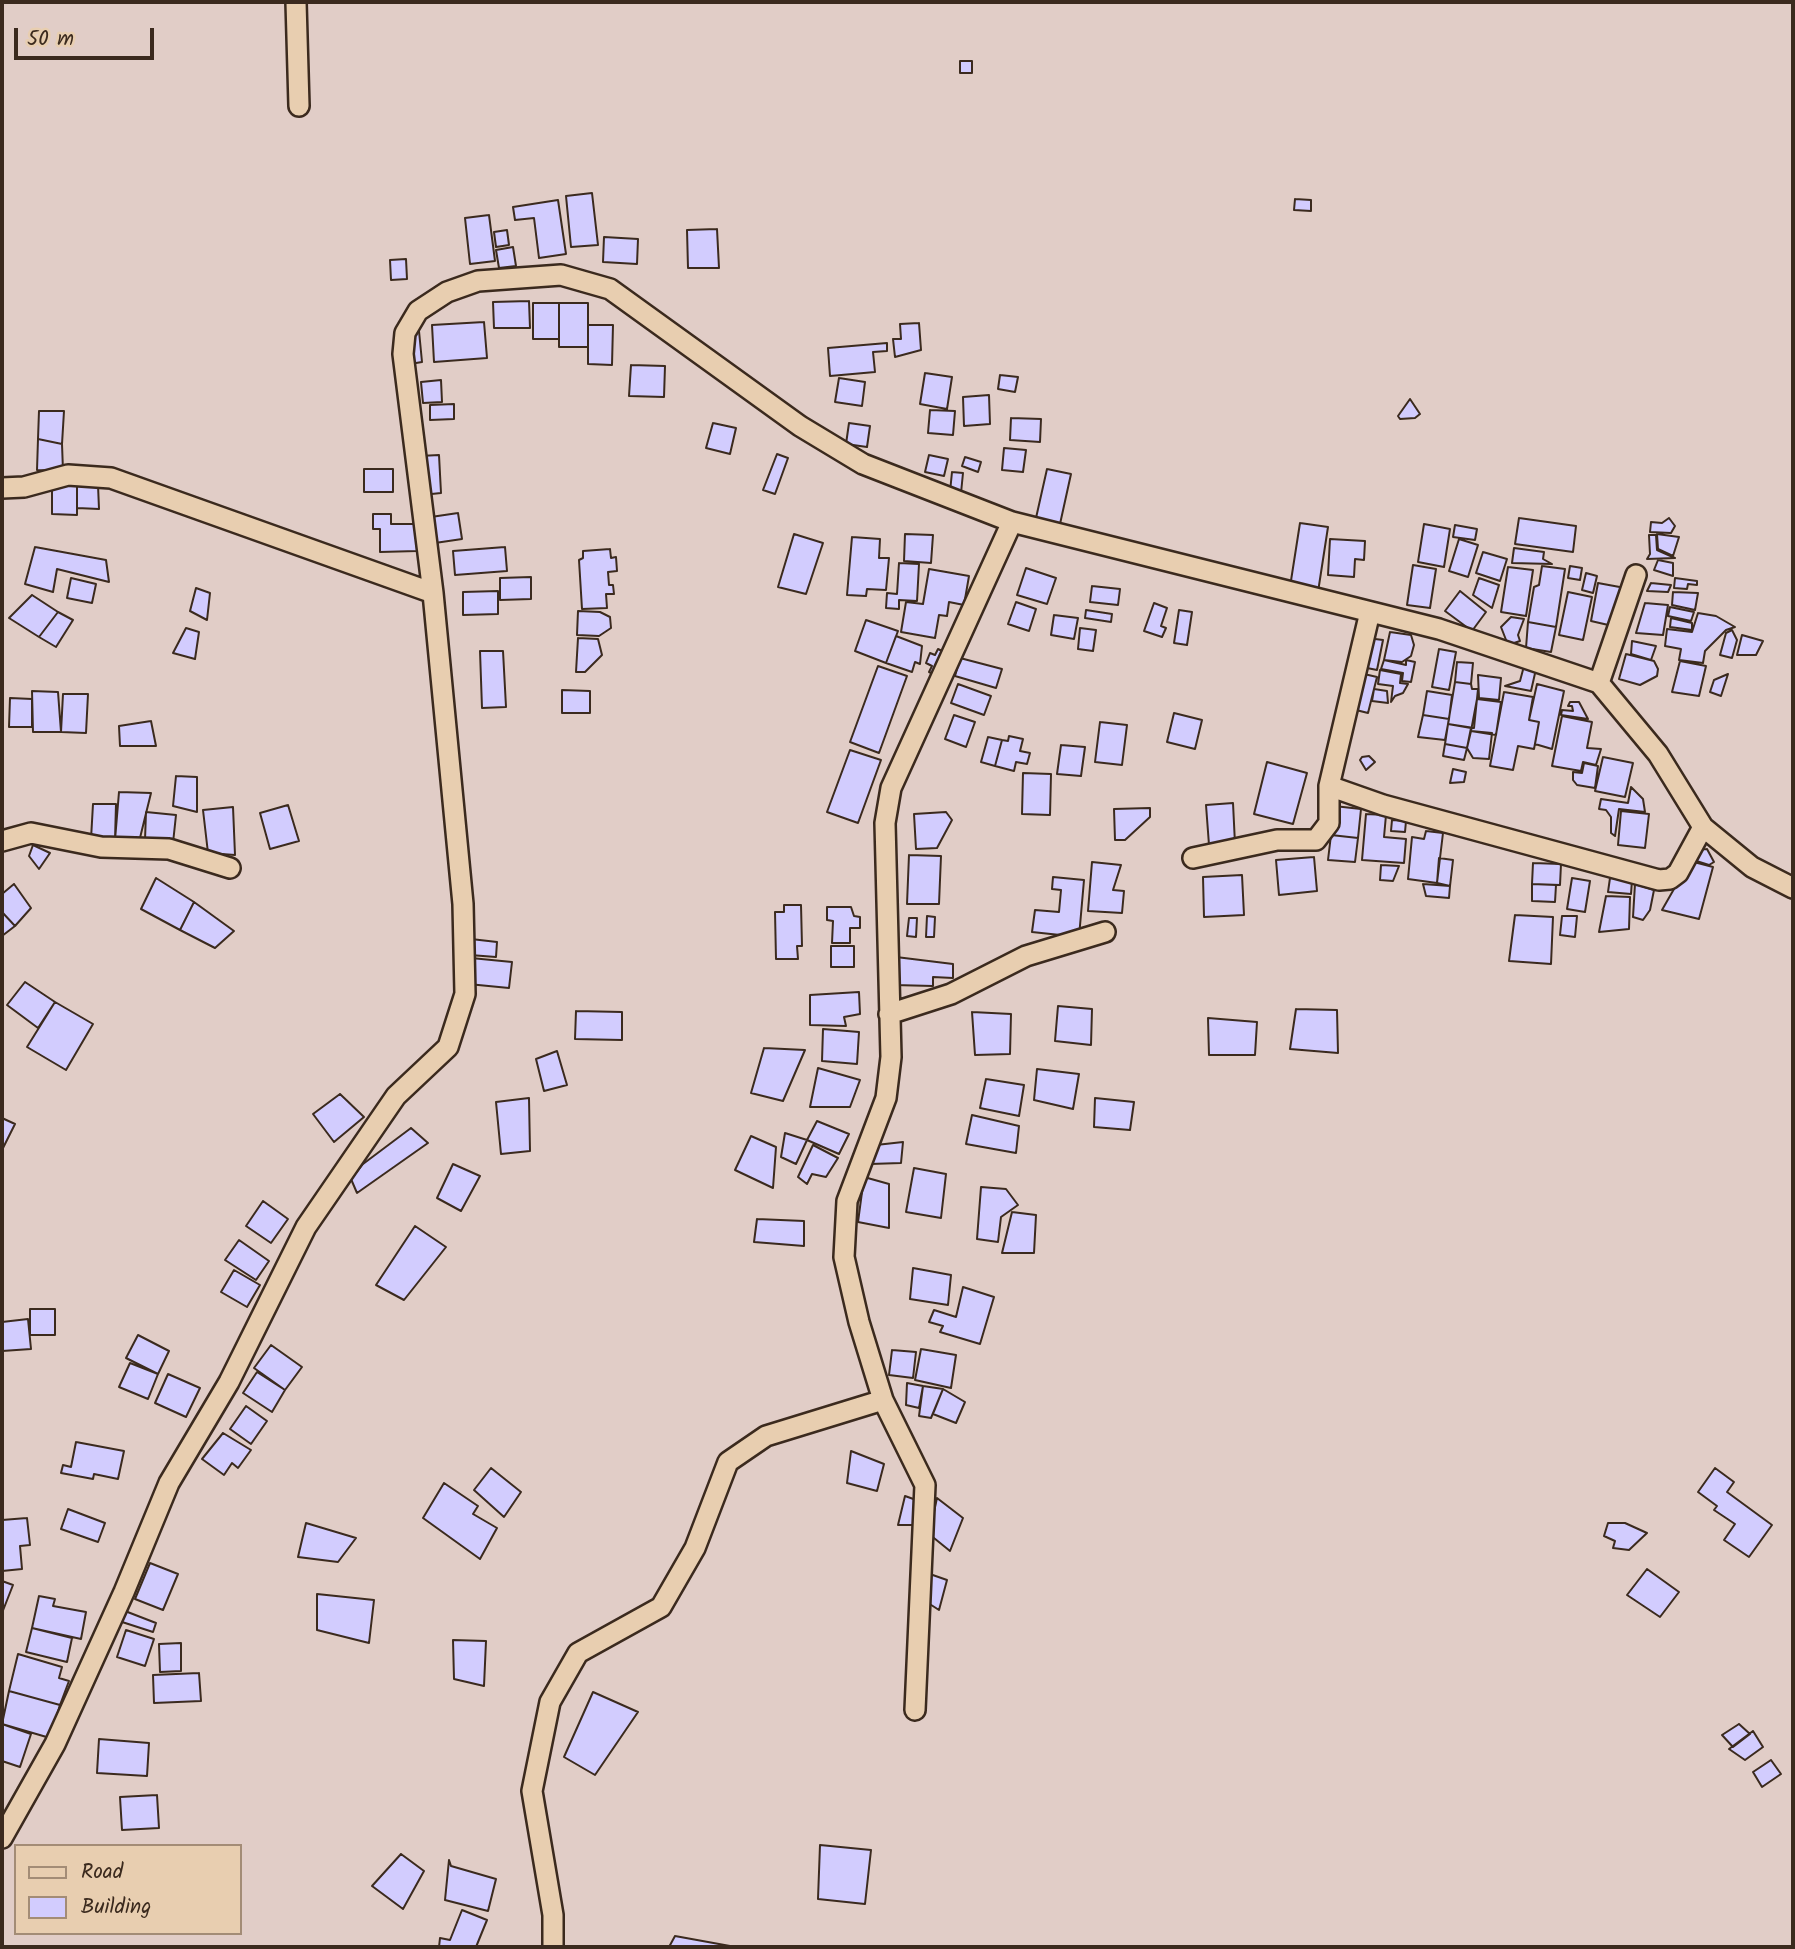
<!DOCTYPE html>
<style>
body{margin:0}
#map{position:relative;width:1795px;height:1949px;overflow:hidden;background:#e1cdc7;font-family:Kalam,sans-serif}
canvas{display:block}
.frame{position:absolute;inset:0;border:4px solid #3b2a1e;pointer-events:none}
.legend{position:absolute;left:14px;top:1844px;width:228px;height:91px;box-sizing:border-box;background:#e8ceb0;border:2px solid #a38c76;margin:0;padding:9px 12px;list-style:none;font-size:21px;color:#3b2a1e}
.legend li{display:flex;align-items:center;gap:14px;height:35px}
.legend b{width:35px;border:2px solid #a38c76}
.scale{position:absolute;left:14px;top:28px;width:140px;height:32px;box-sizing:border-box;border:4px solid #3b2a1e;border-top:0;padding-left:9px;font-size:21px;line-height:24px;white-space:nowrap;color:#3b2a1e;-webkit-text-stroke:5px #e8ceb0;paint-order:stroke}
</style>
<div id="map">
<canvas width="1795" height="1949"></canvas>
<div class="frame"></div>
<ul class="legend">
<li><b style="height:9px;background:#e8ceb0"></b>Road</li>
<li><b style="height:19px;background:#d2ccfe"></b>Building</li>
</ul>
<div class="scale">50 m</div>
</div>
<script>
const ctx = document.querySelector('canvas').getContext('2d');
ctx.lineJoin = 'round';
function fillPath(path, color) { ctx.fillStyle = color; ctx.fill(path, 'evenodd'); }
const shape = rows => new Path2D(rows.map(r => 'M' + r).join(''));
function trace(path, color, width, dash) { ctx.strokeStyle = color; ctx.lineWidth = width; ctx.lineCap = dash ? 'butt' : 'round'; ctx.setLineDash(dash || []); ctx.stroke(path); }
const building = shape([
 [960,61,972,61,972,73,960,73,960,61],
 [592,193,598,245,571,247,566,196,592,193],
 [1295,199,1311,200,1311,211,1294,210,1295,199],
 [558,200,566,254,539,258,534,218,515,220,513,207,558,200],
 [489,215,495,261,470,264,465,218,489,215],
 [717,229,719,268,688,268,687,230,717,229],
 [507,230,509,245,496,247,494,232,507,230],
 [604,237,638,239,637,264,603,262,604,237],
 [513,247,516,266,499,268,496,250,513,247],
 [406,259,407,279,391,280,390,260,406,259],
 [529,301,530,328,494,328,493,302,529,301],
 [533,303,559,303,559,339,533,339,533,303],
 [559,303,588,303,588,347,559,347,559,303],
 [484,322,487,358,434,362,432,325,484,322],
 [919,323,921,350,895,357,893,339,901,339,900,324,919,323],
 [588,325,613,325,612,365,588,364,588,325],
 [419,331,422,362,410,364,407,332,419,331],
 [887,343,887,351,873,352,875,372,830,376,828,348,887,343],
 [631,365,665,366,664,397,629,396,631,365],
 [925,373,952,377,947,409,920,404,925,373],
 [1000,375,1018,377,1015,392,998,389,1000,375],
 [839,378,865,382,862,406,835,402,839,378],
 [441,380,442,402,423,403,421,382,441,380],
 [989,395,990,424,964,426,963,397,989,395],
 [1410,399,1420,414,1415,418,1400,419,1398,416,1410,399],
 [454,404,454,419,430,420,430,405,454,404],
 [930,410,955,411,953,435,928,433,930,410],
 [39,411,64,411,62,444,38,439,39,411],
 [1011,418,1041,419,1040,442,1010,440,1011,418],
 [713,423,736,428,730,454,706,448,713,423],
 [849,423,870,426,867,447,846,444,849,423],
 [38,439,62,444,63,471,37,470,38,439],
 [1004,448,1026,450,1023,472,1002,470,1004,448],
 [777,454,788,458,775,494,763,490,777,454],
 [439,455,441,493,422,495,420,456,439,455],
 [929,455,948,459,944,476,925,472,929,455],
 [965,457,981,462,978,472,962,466,965,457],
 [364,469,393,469,393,492,364,492,364,469],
 [1047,469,1071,474,1060,524,1036,518,1047,469],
 [952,472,963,473,961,493,950,492,952,472],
 [77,485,77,515,52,514,52,487,77,485],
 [77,485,98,485,99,509,77,508,77,485],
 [458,513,462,539,435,543,431,517,458,513],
 [373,514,391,514,391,524,416,524,417,551,380,552,380,529,373,529,373,514],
 [1519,518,1576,526,1573,552,1515,544,1519,518],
 [1669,518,1675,526,1671,533,1650,532,1651,522,1662,523,1669,518],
 [1300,523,1328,527,1318,592,1290,587,1300,523],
 [1424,524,1450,529,1444,567,1418,562,1424,524],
 [1455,525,1477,529,1475,540,1453,537,1455,525],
 [794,534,823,543,806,594,778,587,794,534],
 [905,534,933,535,931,563,904,561,905,534],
 [1657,534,1679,537,1673,556,1658,549,1657,534],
 [1649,535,1656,535,1657,550,1675,558,1647,559,1650,554,1649,535],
 [852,537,880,539,879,558,889,558,886,590,867,589,866,596,847,595,852,537],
 [1330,539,1365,541,1364,560,1355,559,1354,577,1328,575,1330,539],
 [1459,539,1478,545,1468,577,1449,571,1459,539],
 [35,547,106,560,109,582,57,569,53,592,25,584,35,547],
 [505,547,507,571,455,575,453,551,505,547],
 [1514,548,1544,552,1543,559,1552,564,1512,563,1514,548],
 [610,549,611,558,616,557,617,571,608,572,609,585,613,585,614,594,606,594,607,608,582,609,579,560,583,558,583,551,610,549],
 [1483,552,1507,559,1500,581,1476,573,1483,552],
 [1658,560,1673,563,1673,576,1654,570,1658,560],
 [899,563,919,564,917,601,899,600,899,609,886,608,887,593,897,594,899,563],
 [1413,565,1436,569,1430,608,1407,605,1413,565],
 [1542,566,1565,569,1556,627,1528,622,1534,587,1539,585,1542,566],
 [1570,566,1582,568,1580,580,1568,578,1570,566],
 [1508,567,1533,570,1526,616,1501,612,1508,567],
 [1026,568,1056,578,1047,604,1017,595,1026,568],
 [929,569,969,576,964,605,949,602,947,616,939,615,935,638,901,632,906,602,923,604,929,569],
 [1586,573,1597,576,1593,593,1582,590,1586,573],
 [531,577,531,599,500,600,500,578,531,577],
 [71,578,96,584,92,603,67,598,71,578],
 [1479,578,1499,585,1492,608,1473,595,1479,578],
 [1675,578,1697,581,1697,585,1688,584,1687,589,1674,588,1675,578],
 [1598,583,1625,588,1617,627,1591,621,1598,583],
 [1651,583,1671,585,1668,592,1647,591,1651,583],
 [1092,586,1120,589,1118,605,1090,602,1092,586],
 [196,588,210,593,207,620,190,611,196,588],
 [498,591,498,614,463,615,463,592,498,591],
 [1460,591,1486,612,1472,631,1445,611,1460,591],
 [1568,592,1592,597,1583,640,1559,635,1568,592],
 [1673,592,1698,593,1695,610,1672,605,1673,592],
 [32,595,58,612,39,637,9,618,32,595],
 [1016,602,1036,609,1029,631,1008,624,1016,602],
 [1154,603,1167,608,1161,626,1166,628,1162,637,1144,631,1154,603],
 [1645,603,1668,605,1663,635,1636,633,1645,603],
 [1670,607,1694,612,1691,621,1668,616,1670,607],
 [1086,610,1112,614,1111,622,1085,618,1086,610],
 [1179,610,1192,612,1187,645,1174,643,1179,610],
 [578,611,600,612,610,617,611,628,599,636,577,635,578,611],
 [58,612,73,620,56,647,39,637,58,612],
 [1698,613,1716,616,1735,627,1726,630,1705,651,1703,663,1679,660,1681,649,1665,646,1667,629,1692,632,1698,613],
 [1054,615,1078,618,1074,639,1051,635,1054,615],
 [1511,617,1524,619,1518,635,1520,641,1508,645,1501,627,1511,617],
 [1671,618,1692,623,1692,630,1670,627,1671,618],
 [866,620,898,631,886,663,855,651,866,620],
 [1528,622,1556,627,1551,652,1526,648,1528,622],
 [186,628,199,632,195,659,173,653,186,628],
 [1080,628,1096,630,1093,651,1078,649,1080,628],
 [1732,630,1737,640,1732,658,1720,655,1726,633,1732,630],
 [1390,632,1411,635,1414,645,1411,656,1402,662,1384,660,1390,632],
 [1742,635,1763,641,1756,655,1737,655,1742,635],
 [896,636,922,646,920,664,915,662,912,672,886,663,896,636],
 [578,638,598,639,602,655,585,672,576,672,578,638],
 [1367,638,1383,640,1377,670,1362,667,1367,638],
 [1632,641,1656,646,1651,660,1631,654,1632,641],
 [938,649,948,654,937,676,929,672,932,666,926,663,930,653,935,655,938,649],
 [1439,649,1456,652,1449,690,1432,687,1439,649],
 [480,651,503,651,506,707,482,708,480,651],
 [1626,654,1654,661,1658,669,1657,676,1640,685,1619,679,1626,654],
 [960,658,1002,669,996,688,955,676,960,658],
 [1384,660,1406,665,1406,660,1415,662,1411,682,1402,681,1403,673,1381,669,1384,660],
 [1680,661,1706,666,1699,696,1672,692,1680,661],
 [1457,662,1473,663,1471,684,1455,682,1457,662],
 [878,666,907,676,879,753,850,742,878,666],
 [1524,666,1536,669,1531,691,1505,686,1520,681,1524,666],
 [1380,670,1401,674,1400,683,1408,684,1403,693,1395,696,1391,702,1393,686,1378,684,1380,670],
 [1364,674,1377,677,1368,713,1356,710,1364,674],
 [1728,674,1721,696,1710,692,1714,680,1728,674],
 [1478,675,1501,678,1499,700,1479,698,1478,675],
 [1455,682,1471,684,1472,689,1478,689,1474,728,1448,724,1455,682],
 [958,684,991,696,984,715,951,703,958,684],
 [1537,684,1564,691,1552,749,1535,744,1539,722,1529,720,1537,684],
 [1374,689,1387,691,1388,703,1372,701,1374,689],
 [562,690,590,691,590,713,562,713,562,690],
 [32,691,58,692,61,732,33,732,32,691],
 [1427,691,1452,695,1449,719,1423,715,1427,691],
 [1504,692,1533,697,1529,720,1539,722,1534,749,1518,746,1513,770,1490,766,1504,692],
 [63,694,88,694,86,733,61,732,63,694],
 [10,698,32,699,32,727,9,727,10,698],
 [1477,699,1501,702,1496,735,1471,731,1477,699],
 [1570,702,1579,702,1588,719,1561,715,1562,710,1573,711,1572,706,1568,706,1570,702],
 [1174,713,1202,720,1195,749,1167,742,1174,713],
 [954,715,975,722,966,747,945,739,954,715],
 [1423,715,1449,719,1445,740,1418,737,1423,715],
 [1562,716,1592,722,1587,748,1601,749,1596,765,1583,762,1581,771,1552,766,1562,716],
 [151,721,156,746,120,746,119,726,151,721],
 [1100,722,1127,725,1122,765,1095,762,1100,722],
 [1448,724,1471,728,1467,748,1445,744,1448,724],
 [1471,731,1492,733,1489,759,1473,758,1467,748,1471,731],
 [1009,736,1023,739,1020,751,1030,753,1027,764,1016,762,1014,771,995,766,1002,740,1008,741,1009,736],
 [988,737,1002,740,995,766,981,762,988,737],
 [1445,744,1467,748,1464,760,1443,756,1445,744],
 [1061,745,1085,747,1081,776,1057,774,1061,745],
 [850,750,881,760,858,823,827,812,850,750],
 [1369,756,1375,762,1366,770,1360,760,1362,757,1369,756],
 [1603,757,1633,763,1625,797,1595,791,1603,757],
 [1267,762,1307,773,1293,824,1254,814,1267,762],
 [1584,763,1598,766,1595,788,1577,785,1573,780,1573,772,1582,773,1584,763],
 [1453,769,1466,772,1464,782,1450,783,1453,769],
 [1023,773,1051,774,1050,815,1022,814,1023,773],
 [176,776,197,777,197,812,173,806,176,776],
 [1631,787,1643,799,1645,812,1619,809,1615,836,1611,833,1611,817,1606,810,1599,809,1601,799,1628,803,1631,787],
 [119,792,151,793,139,842,115,840,119,792],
 [1233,803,1235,844,1209,845,1206,805,1233,803],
 [93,804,116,804,115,840,91,839,93,804],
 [288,805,299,841,270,849,260,813,288,805],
 [1334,806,1361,809,1358,838,1331,835,1334,806],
 [233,807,235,855,208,853,203,810,233,807],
 [1150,808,1150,817,1125,840,1115,840,1114,809,1150,808],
 [1621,811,1649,814,1645,848,1618,845,1621,811],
 [146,812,176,815,173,843,145,840,146,812],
 [946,812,952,820,937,848,916,849,914,814,946,812],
 [1366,814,1386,815,1384,837,1406,839,1404,863,1362,860,1366,814],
 [1392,820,1406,821,1405,832,1391,831,1392,820],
 [1426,831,1443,833,1437,883,1408,879,1412,837,1424,839,1426,831],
 [1331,835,1358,838,1355,862,1328,860,1331,835],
 [33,845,50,853,39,869,29,856,33,845],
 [1707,849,1714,862,1709,865,1690,859,1692,850,1707,849],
 [909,855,941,856,939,904,907,904,909,855],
 [1314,857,1317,891,1279,895,1276,860,1314,857],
 [1439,858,1453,860,1450,886,1437,883,1439,858],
 [1690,861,1713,867,1699,919,1662,910,1690,861],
 [1092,862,1121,865,1113,890,1124,891,1122,913,1088,911,1092,862],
 [1533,863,1561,864,1560,885,1532,884,1533,863],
 [1381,865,1399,866,1393,881,1380,880,1381,865],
 [1242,875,1244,915,1204,917,1203,877,1242,875],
 [1053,877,1084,880,1079,937,1032,932,1035,910,1059,912,1061,890,1052,889,1053,877],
 [156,878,194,902,180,930,141,909,156,878],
 [1572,878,1590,881,1585,912,1567,909,1572,878],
 [1610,878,1632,880,1631,894,1608,892,1610,878],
 [14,884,31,908,15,926,2,912,2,894,14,884],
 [1423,884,1450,886,1449,898,1426,896,1423,884],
 [1532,884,1556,885,1555,902,1532,901,1532,884],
 [1635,884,1654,890,1650,910,1643,920,1633,917,1635,884],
 [1606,896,1630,897,1629,929,1599,932,1606,896],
 [194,902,234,931,215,948,180,930,194,902],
 [784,905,801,905,802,946,797,946,798,959,776,959,775,912,784,912,784,905],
 [827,907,851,907,854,916,860,917,860,928,850,928,850,943,832,943,833,921,827,920,827,907],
 [2,912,15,926,2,936,2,912],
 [1515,915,1553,917,1551,964,1509,961,1515,915],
 [927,916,935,917,934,937,926,937,927,916],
 [1562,916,1577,916,1575,937,1560,935,1562,916],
 [909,918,917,918,916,937,907,936,909,918],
 [471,939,497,942,496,957,470,955,471,939],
 [831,946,854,946,854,967,831,967,831,946],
 [896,957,953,964,953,978,933,977,933,986,894,985,896,957],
 [471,958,512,962,509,988,468,984,471,958],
 [25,982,55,1002,38,1028,7,1005,25,982],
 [859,992,860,1014,844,1017,846,1026,810,1025,810,995,859,992],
 [55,1002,93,1024,66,1070,27,1047,55,1002],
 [1058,1006,1092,1009,1091,1045,1055,1041,1058,1006],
 [1296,1009,1337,1010,1338,1053,1290,1049,1296,1009],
 [576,1011,622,1012,622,1040,575,1039,576,1011],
 [972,1012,1011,1014,1010,1054,975,1055,972,1012],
 [1208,1018,1257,1022,1255,1055,1209,1055,1208,1018],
 [823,1029,859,1032,857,1064,822,1061,823,1029],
 [764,1048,805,1050,783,1101,751,1093,764,1048],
 [557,1051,567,1085,544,1091,536,1059,557,1051],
 [818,1068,860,1080,850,1107,810,1107,818,1068],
 [1037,1069,1079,1074,1073,1109,1034,1100,1037,1069],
 [986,1079,1024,1085,1019,1116,980,1108,986,1079],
 [340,1094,364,1117,334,1142,313,1114,340,1094],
 [529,1098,530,1151,501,1154,496,1102,529,1098],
 [1095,1098,1134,1102,1130,1130,1094,1127,1095,1098],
 [972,1115,1019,1126,1016,1153,966,1144,972,1115],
 [2,1118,15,1124,2,1150,2,1118],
 [817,1121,849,1134,839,1154,807,1140,817,1121],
 [411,1128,428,1143,357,1193,351,1179,363,1164,411,1128],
 [785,1133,807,1140,796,1164,781,1157,785,1133],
 [751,1136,776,1147,773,1188,735,1170,751,1136],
 [903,1142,901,1163,870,1164,876,1145,903,1142],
 [813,1145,838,1158,826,1177,812,1174,807,1184,798,1177,813,1145],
 [453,1164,480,1176,461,1211,437,1198,453,1164],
 [914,1168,946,1174,941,1218,906,1212,914,1168],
 [864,1177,889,1184,889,1228,858,1222,864,1177],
 [981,1187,1006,1189,1018,1205,1001,1217,998,1242,977,1239,981,1187],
 [263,1201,288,1219,271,1243,246,1226,263,1201],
 [1012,1212,1036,1215,1034,1253,1002,1253,1012,1212],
 [757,1219,804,1221,804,1246,754,1242,757,1219],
 [415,1226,446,1247,404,1300,376,1285,415,1226],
 [239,1240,269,1261,256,1280,225,1260,239,1240],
 [913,1268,951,1275,948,1305,910,1299,913,1268],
 [234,1270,260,1285,247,1307,221,1292,234,1270],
 [963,1287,994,1297,980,1344,940,1332,943,1326,929,1322,934,1310,956,1317,963,1287],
 [30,1309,55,1309,55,1335,30,1335,30,1309],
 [28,1319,31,1349,2,1351,2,1322,28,1319],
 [138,1335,169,1351,158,1374,126,1358,138,1335],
 [271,1345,302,1367,285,1390,254,1368,271,1345],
 [921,1349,956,1355,951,1388,915,1380,921,1349],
 [892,1350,916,1352,913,1378,889,1375,892,1350],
 [130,1363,158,1374,148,1399,119,1387,130,1363],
 [257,1372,285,1390,272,1412,243,1393,257,1372],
 [168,1374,200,1388,186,1417,155,1403,168,1374],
 [907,1383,923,1386,919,1408,906,1405,907,1383],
 [923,1386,943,1389,931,1418,919,1416,923,1386],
 [943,1389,965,1402,956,1423,933,1414,943,1389],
 [246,1406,267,1421,251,1444,230,1429,246,1406],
 [223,1433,251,1450,238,1468,232,1463,224,1475,202,1459,223,1433],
 [76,1442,124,1451,118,1479,94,1474,93,1479,61,1473,63,1465,71,1467,76,1442],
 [851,1451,884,1464,877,1491,847,1483,851,1451],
 [491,1468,521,1492,504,1517,474,1490,491,1468],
 [1715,1468,1734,1482,1727,1492,1772,1525,1749,1557,1724,1540,1735,1524,1714,1510,1717,1506,1698,1492,1715,1468],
 [444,1483,478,1506,473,1514,497,1528,480,1559,423,1518,444,1483],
 [905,1496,919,1501,917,1525,898,1525,905,1496],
 [937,1498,963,1518,950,1551,929,1534,937,1498],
 [68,1509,105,1523,98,1542,61,1529,68,1509],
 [27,1518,30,1545,20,1546,22,1569,2,1571,2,1520,27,1518],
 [306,1523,356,1538,338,1562,298,1557,306,1523],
 [1608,1523,1625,1523,1647,1533,1629,1550,1613,1548,1615,1541,1604,1536,1608,1523],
 [150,1563,178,1574,163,1610,135,1599,150,1563],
 [1647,1569,1679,1592,1660,1617,1627,1595,1647,1569],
 [927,1573,947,1580,939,1610,925,1601,927,1573],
 [2,1581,13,1585,2,1613,2,1581],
 [317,1594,374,1600,369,1643,317,1630,317,1594],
 [39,1596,55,1599,53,1606,86,1612,81,1639,32,1628,39,1596],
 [125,1611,156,1623,153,1632,119,1621,125,1611],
 [32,1628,72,1638,67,1662,26,1652,32,1628],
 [126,1630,154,1639,145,1666,117,1657,126,1630],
 [453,1640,486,1641,484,1686,454,1679,453,1640],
 [181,1643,181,1671,160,1672,159,1644,181,1643],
 [18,1654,62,1667,59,1678,69,1681,60,1705,9,1691,18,1654],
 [199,1673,201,1701,154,1703,153,1675,199,1673],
 [9,1691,60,1705,50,1738,2,1724,9,1691],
 [593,1692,638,1712,595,1775,564,1757,593,1692],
 [2,1724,31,1734,20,1767,2,1761,2,1724],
 [1739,1724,1750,1734,1733,1747,1722,1735,1739,1724],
 [1753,1731,1763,1747,1745,1760,1729,1749,1753,1731],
 [99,1739,149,1743,147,1776,97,1773,99,1739],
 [1771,1760,1781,1774,1762,1787,1753,1772,1771,1760],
 [157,1795,159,1828,122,1830,120,1797,157,1795],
 [820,1845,871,1850,865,1904,818,1899,820,1845],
 [401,1854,424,1871,403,1909,372,1886,401,1854],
 [449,1860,451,1866,496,1879,488,1911,445,1900,449,1860],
 [462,1910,487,1920,476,1947,439,1947,440,1938,450,1940,462,1910],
 [675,1936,730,1946,730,1947,669,1947,675,1936]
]);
const street = shape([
 [296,2,299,106],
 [2,488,24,487,68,475,111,478,433,593],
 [1599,683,1636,575],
 [1329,786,1383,805,1659,880,1670,879,1678,873,1703,827],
 [2,841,31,833,101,847,169,849,230,868],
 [1193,858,1277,840,1316,840,1329,823,1329,786,1370,612],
 [889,1014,951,994,1026,956,1105,932],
 [915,1710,925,1485,883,1400,859,1322,844,1257,847,1201,886,1098,891,1057,885,823,891,788,1012,522],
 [2,1838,55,1744,124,1592,169,1483,229,1382,306,1227,396,1096,448,1047,465,994,463,904,433,593,403,354,405,333,418,311,447,292,478,281,561,275,610,289,800,426,863,464,1012,522,1439,629,1599,683,1658,754,1703,827,1752,867,1793,888],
 [553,1947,553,1915,532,1791,550,1702,578,1653,661,1607,695,1548,728,1462,766,1436,883,1400]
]);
fillPath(building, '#d2ccfe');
trace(building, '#3b2a1e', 2);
trace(street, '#3b2a1e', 24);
trace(street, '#e8ceb0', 19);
</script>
